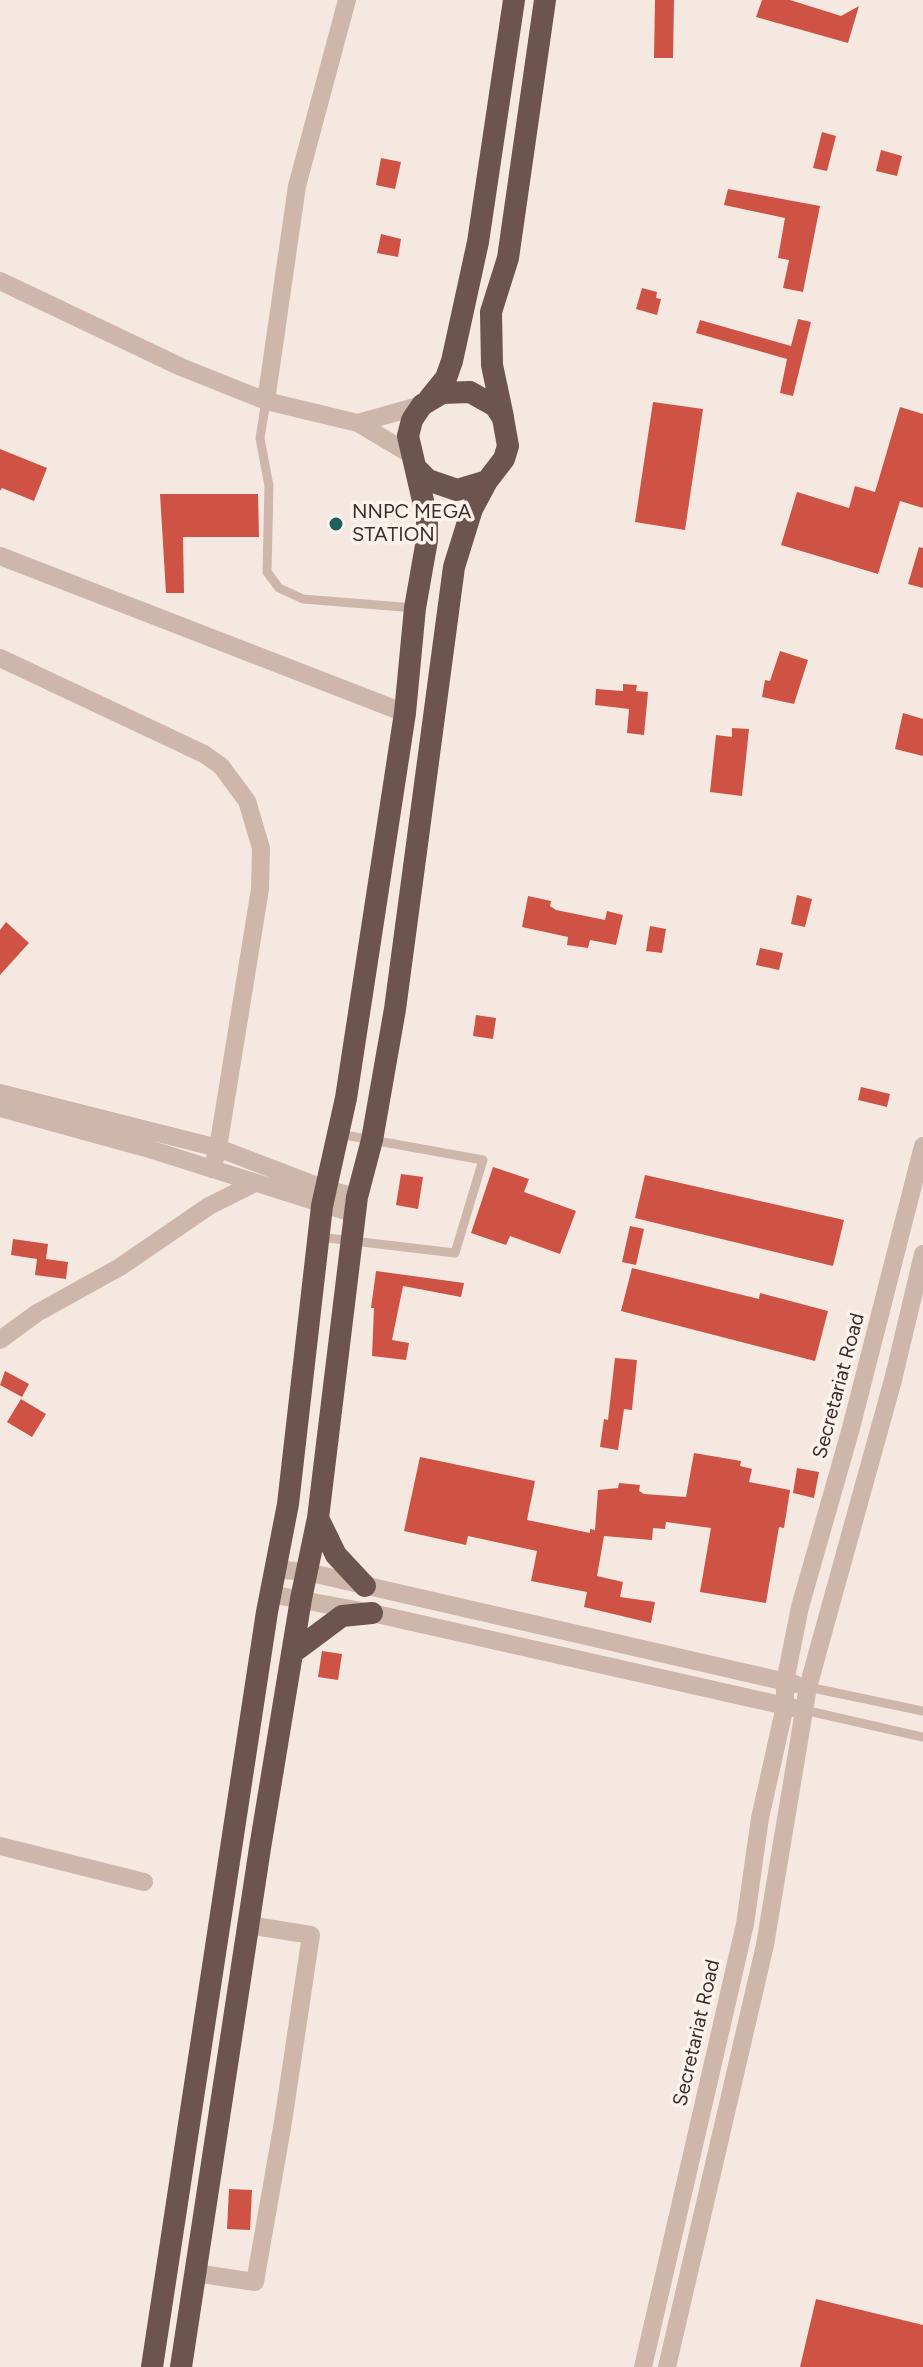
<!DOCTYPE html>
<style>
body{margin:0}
canvas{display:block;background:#f5e8e0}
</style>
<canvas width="923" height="2367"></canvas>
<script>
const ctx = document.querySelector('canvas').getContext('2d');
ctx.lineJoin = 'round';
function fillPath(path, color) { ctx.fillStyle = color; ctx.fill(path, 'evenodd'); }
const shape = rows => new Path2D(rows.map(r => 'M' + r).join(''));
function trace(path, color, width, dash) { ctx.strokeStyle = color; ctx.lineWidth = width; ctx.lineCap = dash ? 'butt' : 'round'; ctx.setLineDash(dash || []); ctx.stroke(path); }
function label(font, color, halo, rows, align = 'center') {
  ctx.font = font + ' Figtree,sans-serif'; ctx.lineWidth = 7; ctx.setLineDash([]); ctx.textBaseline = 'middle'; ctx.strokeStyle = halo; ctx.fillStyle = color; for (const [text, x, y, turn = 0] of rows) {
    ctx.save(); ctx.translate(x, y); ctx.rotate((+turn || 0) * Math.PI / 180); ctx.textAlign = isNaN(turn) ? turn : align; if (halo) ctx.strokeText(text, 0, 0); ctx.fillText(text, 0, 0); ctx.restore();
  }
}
const building = shape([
 [655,0,674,0,673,58,654,58],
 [762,0,790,0,841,16,859,6,848,43,756,17],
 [822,132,836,136,827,171,813,168],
 [881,150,902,156,897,176,876,171],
 [381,158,401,162,395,189,376,185],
 [728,189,820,206,803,292,783,288,789,260,778,258,785,218,724,205],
 [381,234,401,239,398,257,377,253],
 [642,288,657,292,656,298,661,299,657,315,636,309],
 [798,319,811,322,793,396,780,393,787,359,696,333,700,320,791,346],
 [653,402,703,409,685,530,635,522],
 [900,407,923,414,923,508,900,501,878,574,781,545,797,492,849,508,855,486,875,492],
 [0,449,47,468,34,501,2,488,0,491],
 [160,494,258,494,259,537,183,537,184,593,166,593],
 [919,547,923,548,923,588,908,584],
 [780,651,808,660,794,704,762,697,765,680,770,681],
 [623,684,637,685,636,691,648,692,644,735,627,733,629,709,595,705,596,689,623,691],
 [903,713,923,719,923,756,895,749],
 [732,728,749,729,742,796,710,792,716,735,732,737],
 [797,895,812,899,805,927,791,924],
 [528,896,551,901,550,906,556,910,605,920,607,911,623,915,616,945,590,940,588,948,567,945,568,937,522,927],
 [6,922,29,943,0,975,0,930],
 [650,926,666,929,662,953,646,951],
 [760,948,783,953,779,970,756,965],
 [476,1015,496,1018,493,1039,473,1036],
 [861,1087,890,1094,887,1107,858,1100],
 [493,1167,529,1179,524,1192,576,1211,560,1254,510,1236,506,1245,471,1233],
 [401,1174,423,1177,418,1209,396,1205],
 [645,1175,844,1220,833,1266,635,1218],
 [630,1226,644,1229,636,1265,622,1262],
 [13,1239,48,1244,46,1259,68,1262,66,1279,35,1275,37,1259,11,1255],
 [632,1268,759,1299,760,1293,828,1311,815,1361,621,1311],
 [376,1271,464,1283,461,1297,403,1286,392,1340,409,1343,406,1360,372,1356,374,1308,371,1308],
 [615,1358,637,1360,632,1410,624,1409,618,1450,600,1447,604,1419,608,1420],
 [5,1371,29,1384,22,1397,0,1385],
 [21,1399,46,1414,32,1437,7,1422],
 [694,1453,741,1461,740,1466,752,1469,749,1482,790,1490,784,1528,779,1527,766,1603,700,1592,711,1528,666,1522,665,1529,653,1528,652,1540,604,1536,597,1576,623,1582,620,1597,655,1602,651,1623,584,1607,587,1592,531,1581,537,1551,468,1536,466,1545,404,1531,420,1457,535,1481,527,1520,590,1533,590,1529,595,1530,598,1490,618,1488,619,1483,640,1485,639,1491,644,1494,686,1497],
 [797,1468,819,1472,814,1498,793,1493],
 [322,1651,342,1654,338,1680,318,1677],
 [229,2189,252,2190,250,2230,227,2229],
 [816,2299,923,2325,923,2367,800,2367]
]);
const service = shape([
 [266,401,260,438,269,486,267,572,279,588,303,599,415,608],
 [319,1237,455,1253,483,1160,339,1134],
 [808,1687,923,1711],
 [804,1710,923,1737]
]);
const minor = shape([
 [0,281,181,367,266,401,358,423,410,454],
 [266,401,297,186,347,0],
 [358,423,422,405],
 [0,556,405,713],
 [0,658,204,754,221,766,247,801,261,848,260,889,218,1148,212,1169],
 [0,1093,218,1148,325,1189,357,1197],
 [0,1108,146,1148,355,1214],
 [0,1340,37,1313,120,1267,209,1206,253,1184],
 [274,1569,307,1572,795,1684],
 [270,1594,372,1613,794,1708],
 [0,1846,144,1882],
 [195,2273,255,2282,283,2122,311,1935,248,1925],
 [643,2367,745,1924,760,1818,785,1706,785,1682,800,1607,851,1428,923,1146],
 [667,2367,765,1945,808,1687,893,1380,923,1254]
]);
const trunk = shape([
 [429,399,446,378,452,361,478,242,514,0],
 [503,417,492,365,491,312,508,258,545,0],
 [318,1518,336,1555,365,1586],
 [295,1651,342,1616,372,1613],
 [152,2367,267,1612,288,1504,322,1206,346,1098,405,713,415,608,427,540,427,518,408,436,412,420,422,405,442,393,470,392,495,406,503,418,508,446,504,459,487,481,457,490,428,480,417,469],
 [181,2367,260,1848,301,1599,318,1518,357,1197,372,1140,395,1009,454,567,472,509,487,481]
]);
const markers = [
 [336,524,8,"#1c615c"]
];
const poiNames = [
 ["NNPC MEGA",352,512],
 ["STATION",352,535]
];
const streetNames = [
 ["Secretariat Road",839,1386,-75],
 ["Secretariat Road",697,2033,-77]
];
fillPath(building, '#ce5345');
trace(service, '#cfb6aa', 9);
trace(minor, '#cfb6aa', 18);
trace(trunk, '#6e544e', 22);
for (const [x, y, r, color] of markers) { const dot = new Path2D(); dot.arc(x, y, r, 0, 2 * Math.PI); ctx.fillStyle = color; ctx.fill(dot); trace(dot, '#fcf3ed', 3); }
label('20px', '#3c2d2a', '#fcf3ed', poiNames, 'left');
label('20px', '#3c2d2a', '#fcf3ed', streetNames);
</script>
